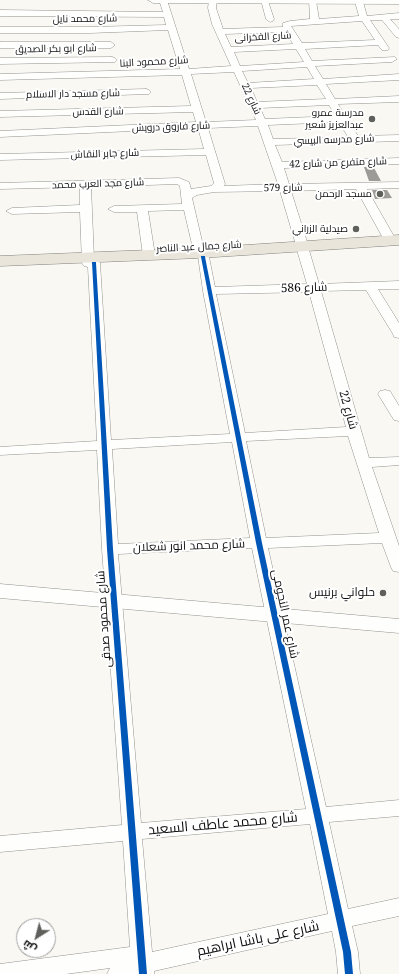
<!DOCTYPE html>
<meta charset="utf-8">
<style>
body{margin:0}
#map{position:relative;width:399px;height:974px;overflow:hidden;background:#faf8f2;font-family:"Noto Serif",Cairo,serif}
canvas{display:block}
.north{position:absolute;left:16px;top:918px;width:40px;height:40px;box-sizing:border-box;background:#fff;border:1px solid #9e9e9e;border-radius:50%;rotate:216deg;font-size:11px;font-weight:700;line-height:16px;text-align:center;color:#0c0c0c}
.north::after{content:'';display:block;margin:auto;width:14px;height:18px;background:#5f5f5c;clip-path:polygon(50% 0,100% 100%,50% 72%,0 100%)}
</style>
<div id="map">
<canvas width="399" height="974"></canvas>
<div class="north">ش</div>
</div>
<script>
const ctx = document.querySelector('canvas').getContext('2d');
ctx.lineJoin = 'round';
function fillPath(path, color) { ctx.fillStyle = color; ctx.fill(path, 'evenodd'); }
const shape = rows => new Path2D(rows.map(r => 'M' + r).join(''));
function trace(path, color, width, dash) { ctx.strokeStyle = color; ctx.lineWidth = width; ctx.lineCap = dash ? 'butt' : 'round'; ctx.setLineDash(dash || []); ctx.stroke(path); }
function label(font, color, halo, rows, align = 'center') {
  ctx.font = font + ' "Noto Serif",Cairo,serif'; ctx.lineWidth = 4; ctx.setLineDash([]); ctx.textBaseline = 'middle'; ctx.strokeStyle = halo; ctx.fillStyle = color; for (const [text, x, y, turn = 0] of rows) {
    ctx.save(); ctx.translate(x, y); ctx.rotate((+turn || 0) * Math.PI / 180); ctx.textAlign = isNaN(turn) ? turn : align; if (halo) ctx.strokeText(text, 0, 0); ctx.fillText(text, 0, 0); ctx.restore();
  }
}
const building = shape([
 [373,166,381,181,369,181,364,167],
 [372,190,387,190,392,198,375,199]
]);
const minor = shape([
 [159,0,167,0,189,69,231,66,212,24,208,8,209,0,217,0,216,8,223,29,283,27,283,23,290,21,310,19,309,0,316,1,319,19,359,16,355,2,357,0,362,0,363,2,367,16,399,13,399,19,390,19,399,29,399,38,396,37,382,20,370,20,389,48,388,50,382,50,378,45,305,49,312,61,395,57,397,59,392,62,315,66,323,79,399,74,399,80,326,84,335,99,399,96,399,102,338,104,358,136,399,135,399,141,275,145,282,162,399,158,399,164,284,168,289,184,399,182,399,188,367,189,396,240,394,242,390,243,386,242,384,240,356,189,291,191,308,245,306,247,309,250,319,284,399,281,399,289,378,289,399,323,399,338,394,337,393,334,366,290,321,291,369,458,399,457,399,465,372,467,399,546,399,572,393,571,391,567,382,543,268,548,326,807,399,800,399,816,329,822,348,909,399,898,399,916,352,926,358,952,360,974,338,974,336,952,332,931,154,971,154,974,107,974,110,968,66,974,0,974,0,964,130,947,123,841,0,852,0,836,122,825,102,549,97,450,0,455,0,447,97,441,88,267,84,266,82,263,80,212,12,214,6,211,12,208,80,205,80,187,0,189,0,183,179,178,189,182,191,189,211,186,214,183,206,155,0,160,0,154,204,149,198,128,0,137,0,131,196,122,193,112,0,117,0,111,191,106,182,75,0,80,0,74,180,69,168,30,90,33,0,33,0,27,90,27,166,25,164,17,0,16,0,10,163,12,159,0],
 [362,21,375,40,302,43,291,26,362,21],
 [286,32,293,44,231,47,225,34,286,32],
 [296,49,304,62,240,66,234,52,296,49],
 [307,67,314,79,248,83,242,71,307,67],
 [234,72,256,120,206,122,191,74,234,72],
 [317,85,326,99,257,102,251,88,317,85],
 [329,105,336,116,265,119,260,108,329,105],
 [339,122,348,137,273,139,268,125,339,122],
 [258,126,278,184,224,186,225,184,208,128,258,126],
 [177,184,180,186,182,204,114,206,108,209,114,212,137,212,143,255,145,257,149,259,153,257,155,255,148,211,184,210,194,253,198,256,203,291,230,434,111,440,100,263,98,260,94,259,91,187,177,184],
 [280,191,296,245,299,248,297,250,307,284,215,287,209,257,205,254,192,198,197,195,214,192,280,191],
 [309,292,346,427,245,433,216,294,309,292],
 [348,436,379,533,266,538,246,441,348,436],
 [232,442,250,538,118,544,112,449,232,442],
 [252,548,306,809,141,823,118,554,252,548],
 [310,824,328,914,152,952,142,839,310,824],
 [261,0,268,1,274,19,273,21,270,22,266,19,261,0],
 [0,42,111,42,115,45,111,48,0,48,0,42],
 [112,57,115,58,117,60,115,62,0,64,0,58,112,57],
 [146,89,149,90,151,92,149,94,0,99,0,93,146,89],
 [385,390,390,391,399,406,399,421,394,420,378,394,380,391,385,390]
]);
const tertiary = shape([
 [148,0,399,0,399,4,153,3,148,0],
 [0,584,399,619,399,633,0,598,0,584]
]);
const primary = shape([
 [399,235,399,245,200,258,0,266,0,256,200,248,399,235]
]);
const cycleway = shape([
 [201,256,205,256,205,257,262,543,351,952,353,974,345,974,343,952,256,543,201,257,201,256],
 [92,262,96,262,96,263,113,549,147,974,139,974,107,549,92,262]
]);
const markers = [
 [372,119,4,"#5f5f5c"],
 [380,194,4,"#5f5f5c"],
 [356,229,4,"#5f5f5c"],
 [383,593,4,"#5f5f5c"]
];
const farStreetnames = [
 ["شارع محمد نايل",85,19,-1],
 ["شارع الفخرانى",263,37,-3],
 ["شارع ابو بكر الصديق",56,49,-1],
 ["شارع محمود البنا",154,62,-3],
 ["شارع مسجد دار الاسلام",73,94,-1],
 ["شارع 22",251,99,65],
 ["شارع القدس",98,112,-1],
 ["شارع فاروق درويش",171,127,-2],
 ["شارع مدرسه البيسي",334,140,-2],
 ["شارع جابر النقاش",105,154,-2],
 ["شارع متفرع من شارع 42",338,163,-2],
 ["شارع مجد العرب محمد",98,184,-2],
 ["شارع 579",283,188,-1],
 ["شارع جمال عبد الناصر",199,247,-3]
];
const farPoinames = [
 ["مدرسة عمرو",364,113],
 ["عبدالعزيز شعير",364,125],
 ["مسجد الرحمن",372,194],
 ["صيدلية الزراني",348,229]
];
const streetNames = [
 ["شارع 586",304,288,-2],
 ["شارع 22",348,410,74],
 ["شارع محمد انور شعلان",189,546,-2],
 ["شارع عمر النجومى",285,614,78],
 ["شارع محمود صدقى",104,619,-94]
];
const poiNames = [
 ["حلواني برنيس",375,593]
];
const nearStreetnames = [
 ["شارع محمد عاطف السعيد",223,824,-5],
 ["شارع على باشا ابراهيم",258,939,-12]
];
fillPath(building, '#9d9b97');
trace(minor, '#939290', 1);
trace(tertiary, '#939290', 1);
trace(primary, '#80807d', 1);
fillPath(minor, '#fefefd');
fillPath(tertiary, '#fefefd');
fillPath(primary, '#e9e5da');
fillPath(cycleway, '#0057b8');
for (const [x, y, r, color] of markers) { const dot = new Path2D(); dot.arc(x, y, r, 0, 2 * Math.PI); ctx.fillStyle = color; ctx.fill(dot); trace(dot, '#fff', 1.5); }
label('10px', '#0c0c0c', '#fff', farStreetnames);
label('10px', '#0c0c0c', '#fff', farPoinames, 'right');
label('12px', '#0c0c0c', '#fff', streetNames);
label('12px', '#0c0c0c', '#fff', poiNames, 'right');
label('14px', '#0c0c0c', '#fff', nearStreetnames);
</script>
